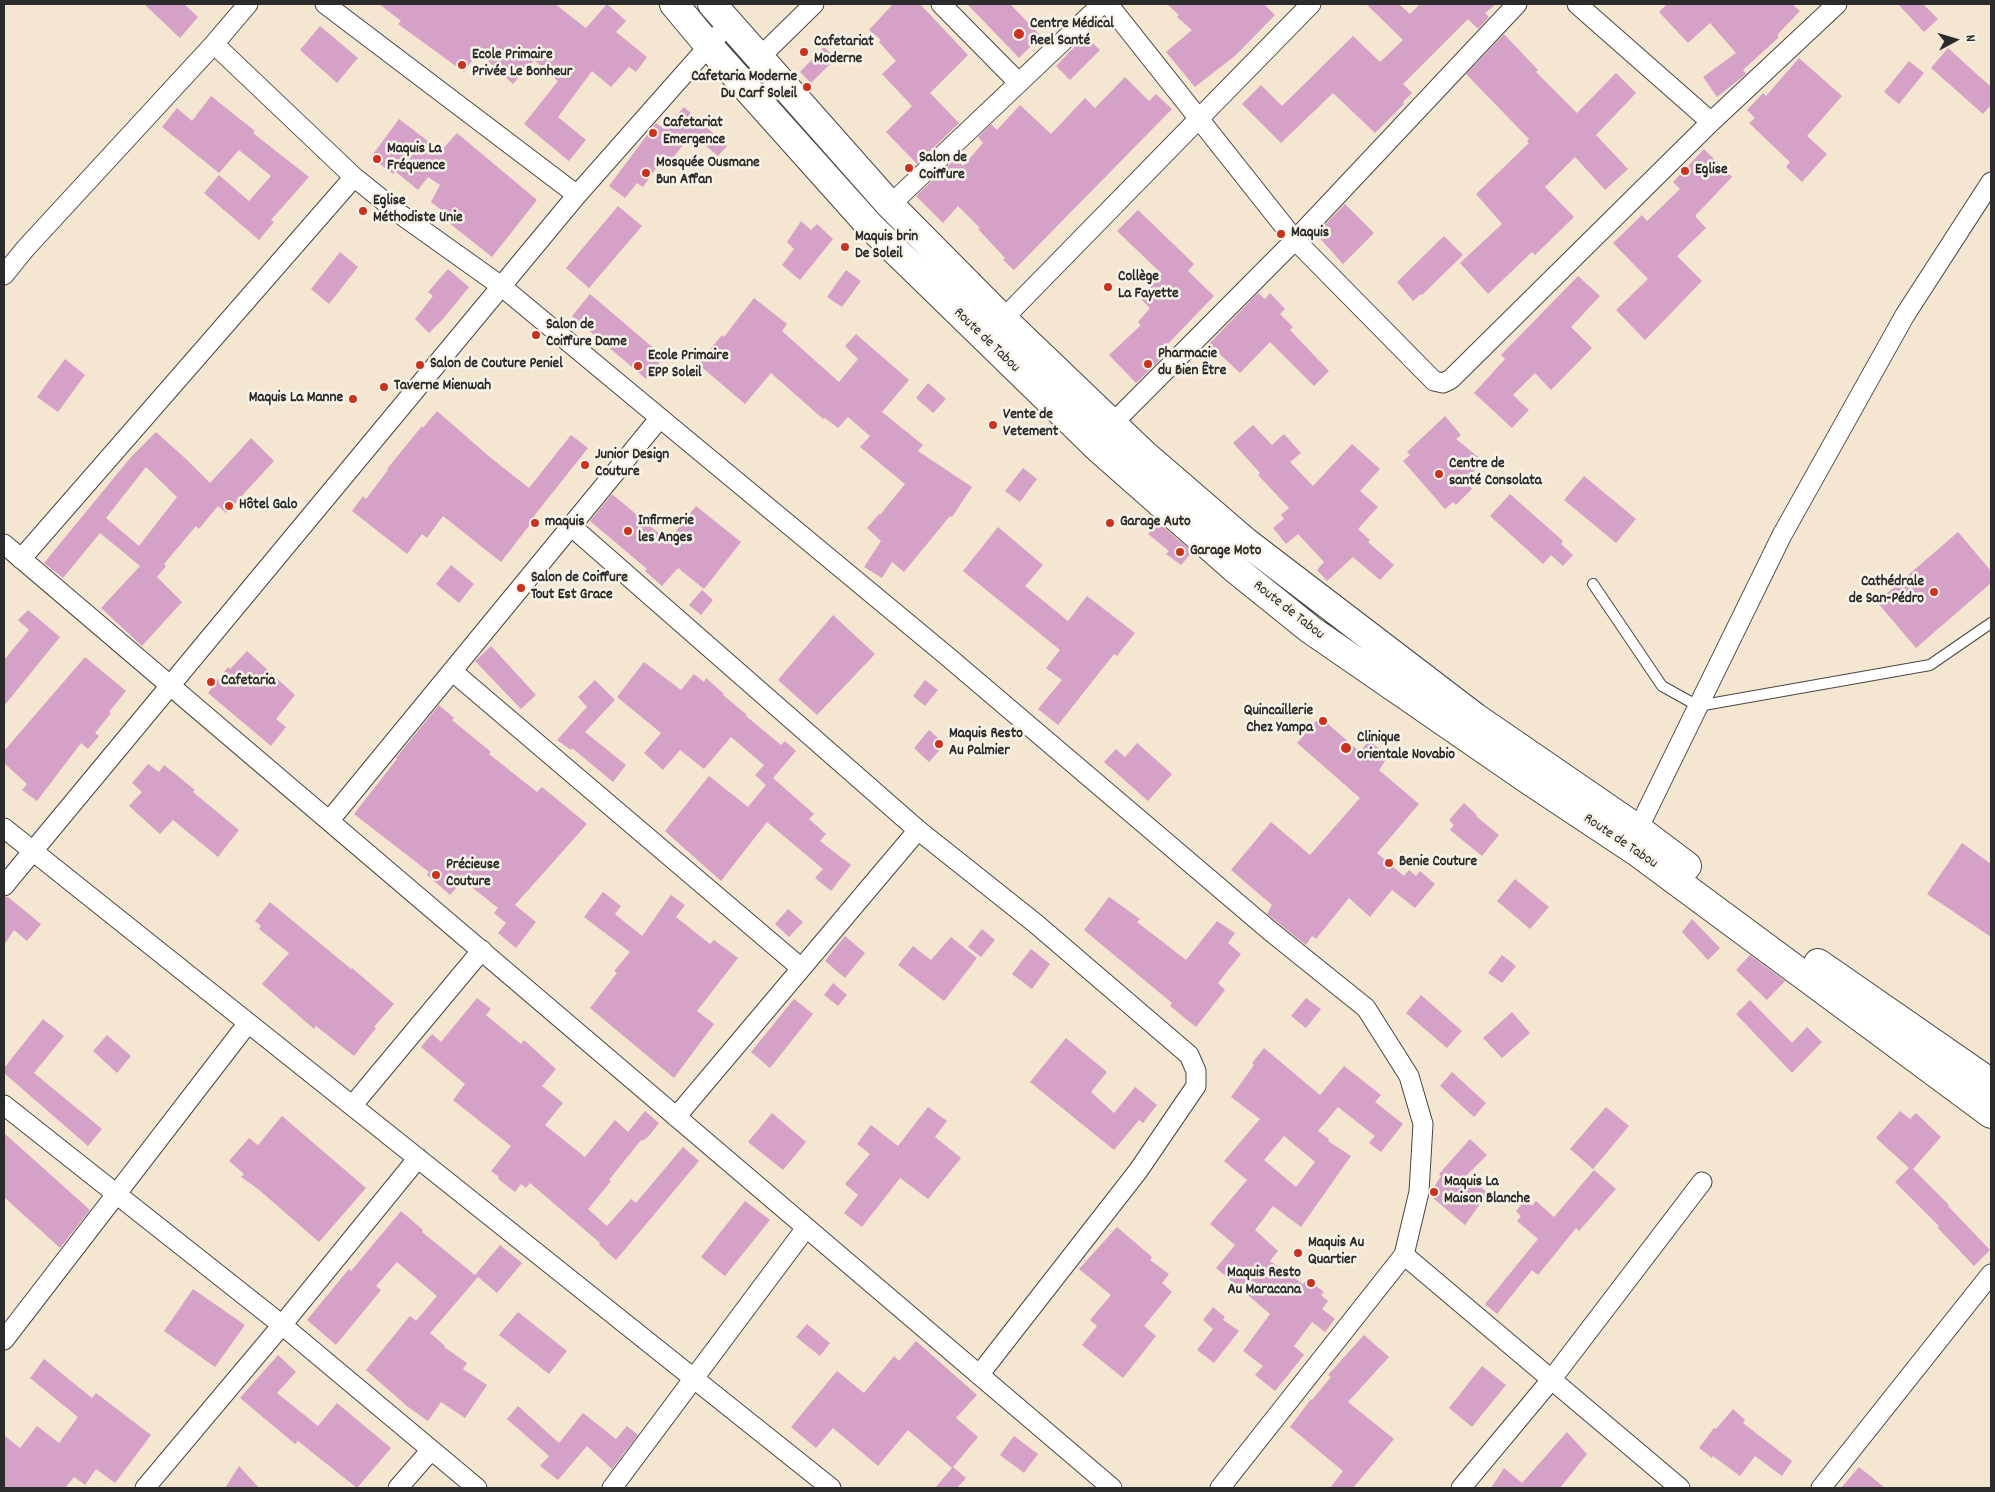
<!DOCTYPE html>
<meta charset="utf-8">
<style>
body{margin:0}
#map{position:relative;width:1995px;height:1492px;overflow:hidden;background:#f5e6d1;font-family:Dekko,sans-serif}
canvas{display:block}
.frame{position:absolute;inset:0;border:5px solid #2b2b2b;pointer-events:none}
.north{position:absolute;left:1930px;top:15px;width:50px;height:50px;-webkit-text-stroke:4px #f7f3e8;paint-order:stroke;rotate:84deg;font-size:14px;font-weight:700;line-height:20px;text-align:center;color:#2b2b2b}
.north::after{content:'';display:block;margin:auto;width:18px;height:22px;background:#2b2b2b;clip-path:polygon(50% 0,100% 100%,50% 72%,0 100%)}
</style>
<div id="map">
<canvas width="1995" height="1492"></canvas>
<div class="frame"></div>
<div class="north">N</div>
</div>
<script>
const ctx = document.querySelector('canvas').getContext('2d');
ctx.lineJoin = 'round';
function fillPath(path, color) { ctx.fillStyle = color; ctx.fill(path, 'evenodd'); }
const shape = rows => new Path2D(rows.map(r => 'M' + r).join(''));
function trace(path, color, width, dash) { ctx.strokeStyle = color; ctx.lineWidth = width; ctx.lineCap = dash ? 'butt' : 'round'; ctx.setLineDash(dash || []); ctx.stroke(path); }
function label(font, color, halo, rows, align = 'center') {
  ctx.font = font + ' Dekko,sans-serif'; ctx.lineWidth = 5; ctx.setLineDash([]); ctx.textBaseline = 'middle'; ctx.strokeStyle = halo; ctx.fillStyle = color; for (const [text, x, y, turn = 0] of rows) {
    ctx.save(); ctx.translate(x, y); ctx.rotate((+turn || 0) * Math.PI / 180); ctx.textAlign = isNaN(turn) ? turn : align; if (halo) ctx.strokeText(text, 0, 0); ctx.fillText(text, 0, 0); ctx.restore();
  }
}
const building = shape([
 [144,4,184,4,198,17,180,38],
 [379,4,555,4,586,28,607,4,626,21,616,32,647,57,636,72,629,67,611,87,592,71,558,117,586,140,569,161,524,124,558,81,534,60,513,84,478,52,464,72,398,24,401,21],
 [893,4,920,4,968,55,930,93,959,123,917,164,886,132,912,106,882,74,896,61,879,42,881,40,869,30],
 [967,4,1010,4,1041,36,1019,58],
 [1167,4,1264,4,1275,15,1236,55,1195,87,1166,52,1192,30,1177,17,1179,15],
 [1366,4,1399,4,1410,14,1420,4,1496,4,1485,13,1489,17,1478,29,1468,19,1403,84,1412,93,1403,102,1404,104,1375,133,1333,93,1281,143,1242,104,1261,85,1282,106,1353,36,1380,62,1403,40],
 [1667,4,1792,4,1800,11,1778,34,1778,38,1743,70,1746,74,1717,97,1703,77,1736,53,1710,23,1688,43,1659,12],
 [1898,4,1923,4,1938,19,1924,32],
 [320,26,358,58,337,83,300,50],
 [1504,34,1538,70,1536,72,1577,113,1616,73,1636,93,1596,135,1628,169,1605,190,1575,157,1545,187,1574,217,1535,255,1532,252,1488,294,1460,263,1502,224,1476,194,1529,143,1527,141,1529,139,1466,74],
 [1085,36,1100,50,1070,80,1056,66],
 [824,47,836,58,811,83,800,72],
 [1948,48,1991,87,1991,105,1983,114,1931,68],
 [1799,58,1842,96,1807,136,1827,154,1802,182,1786,167,1790,162,1749,123,1755,118,1747,110,1763,93,1766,96],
 [1909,61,1924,73,1899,104,1884,92],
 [1125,77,1149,101,1156,94,1172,109,1014,270,1003,260,1005,258,978,229,980,228,958,206,943,223,916,196,956,158,963,166,983,143,978,137,991,124,997,130,1020,105,1051,134,1085,98,1095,108],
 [211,96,255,131,253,133,309,177,271,220,274,222,259,240,204,193,219,175,249,201,271,176,239,150,219,173,162,127,177,108,192,121],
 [684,107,727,146,718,156,692,134,671,160,665,155,643,187,637,183,625,198,609,186,656,123,664,129],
 [399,119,441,151,457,133,537,200,492,257,449,223,453,219,431,202,440,185,428,177,418,190,395,171,393,174,371,157],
 [1704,149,1732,177,1695,216,1706,228,1677,256,1702,281,1645,340,1616,310,1648,279,1613,243,1642,215,1647,221,1680,189,1673,182],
 [1345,204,1374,233,1343,264,1316,234],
 [618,206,642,226,589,288,566,268],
 [1138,210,1194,264,1188,271,1214,296,1163,349,1167,353,1136,383,1109,355,1141,325,1138,322,1150,308,1140,298,1162,274,1117,231],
 [801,221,811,230,817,224,833,239,800,280,782,265,794,249,787,242],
 [1444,236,1463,255,1422,295,1421,294,1413,301,1397,282],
 [340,252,358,267,329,304,311,289],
 [448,269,469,287,443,319,429,333,415,319,433,296,428,292],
 [846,270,861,281,842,307,827,297],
 [1578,276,1600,296,1571,327,1592,348,1551,390,1535,373,1513,395,1529,410,1512,428,1474,393,1505,359,1501,355],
 [1258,293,1265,299,1270,293,1285,309,1280,314,1293,327,1290,330,1329,371,1314,386,1270,342,1240,373,1209,344],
 [590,294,664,357,646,379,572,316],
 [754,298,787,324,782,331,839,382,858,359,845,346,856,334,909,380,882,412,923,445,918,451,972,487,952,517,950,516,904,572,892,562,882,578,864,567,881,541,867,528,879,514,880,515,905,484,860,447,870,436,848,417,838,428,825,418,823,419,771,373,745,404,698,364,722,335,724,337],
 [65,359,85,375,58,412,37,397],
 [928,383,946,399,933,413,916,398],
 [437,411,491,458,529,488,571,435,588,448,534,516,535,518,501,562,443,516,427,538,422,534,407,554,352,511,363,496,366,499,388,470,387,469,422,426,423,428],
 [1445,416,1461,435,1456,439,1482,460,1466,482,1472,489,1456,505,1453,502,1445,509,1403,461,1410,455,1407,452],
 [1253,425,1272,445,1284,434,1301,453,1290,462,1313,486,1352,444,1380,469,1360,491,1378,507,1358,529,1370,540,1368,542,1394,565,1380,580,1353,557,1327,581,1317,570,1324,562,1298,534,1286,544,1273,528,1284,519,1281,515,1289,508,1258,475,1260,473,1233,443],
 [156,432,186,459,210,483,251,438,274,461,226,513,218,506,199,529,196,526,164,564,166,566,157,577,182,602,142,646,101,608,140,566,100,533,63,578,44,563,131,457],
 [146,467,177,497,139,546,106,518],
 [1023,468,1037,479,1020,502,1005,491],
 [1584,476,1636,519,1616,543,1564,500],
 [612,494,668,541,696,506,741,542,704,589,678,568,662,586,645,571,647,569,590,521],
 [1510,494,1563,541,1561,544,1573,555,1563,566,1551,555,1543,564,1490,516],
 [1158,522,1192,552,1181,565,1166,554,1169,551,1148,534],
 [998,527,1043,565,1025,586,1068,621,1087,596,1135,633,1117,656,1114,654,1058,725,1038,709,1062,680,1046,668,1060,650,963,571],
 [1958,532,1991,571,1991,583,1916,648,1877,602],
 [451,565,474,584,459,603,436,584],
 [702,590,713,600,701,615,689,605],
 [28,610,60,637,4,706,4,660,29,630,18,620],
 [833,615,875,654,817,715,778,680],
 [491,646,536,695,521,709,475,661],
 [247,651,295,695,276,719,286,727,271,746,208,693,228,667,230,669],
 [85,657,126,691,109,712,111,713,95,733,99,736,88,749,81,743,37,801,22,790,27,784,4,763,4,751],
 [644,662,681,690,694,674,704,682,706,678,724,694,723,695,747,715,746,716,781,745,785,741,796,751,773,778,814,814,809,819,826,834,820,841,851,865,831,891,815,878,823,869,767,822,721,881,665,831,709,776,748,807,766,785,755,775,764,765,731,737,704,769,680,750,663,770,644,753,661,733,617,697],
 [595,680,615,700,585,732,626,765,613,782,572,748,571,750,557,740,587,707,578,697],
 [925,680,938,690,925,706,913,696],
 [439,705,454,718,452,720,491,752,489,754,537,792,542,787,587,824,515,905,536,922,516,948,498,933,506,923,494,913,498,908,463,880,450,895,427,875,429,872,354,814,397,759,396,758],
 [1320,717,1360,752,1369,740,1388,757,1379,770,1419,804,1377,853,1404,876,1409,870,1416,876,1420,871,1435,884,1415,908,1392,890,1370,917,1349,898,1316,939,1312,936,1306,945,1267,914,1272,905,1231,870,1271,822,1310,855,1360,798,1297,743],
 [929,730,945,744,929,762,914,748],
 [1137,743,1172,774,1148,801,1104,762,1116,749,1125,757],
 [148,764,159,772,164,765,195,790,193,792,239,830,218,857,173,820,160,834,129,806,142,792,132,783],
 [1464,803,1477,815,1476,816,1499,835,1482,856,1450,830,1454,825,1449,820],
 [1962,843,1991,864,1991,937,1927,894],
 [1515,879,1549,907,1530,929,1497,901],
 [603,892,621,906,615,914,642,936,671,895,685,905,676,917,710,944,714,940,738,958,697,1011,714,1024,674,1078,590,1008,617,973,614,971,630,952,584,917],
 [4,897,8,897,41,924,27,941,14,930,4,945],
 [1109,897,1140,919,1137,922,1186,960,1217,921,1235,933,1228,943,1241,954,1218,983,1225,990,1196,1027,1170,1006,1172,1003,1084,930],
 [270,902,351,969,352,968,394,1004,374,1027,376,1028,354,1056,316,1026,314,1029,262,984,289,953,259,929,261,926,255,921],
 [788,909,803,922,789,937,775,924],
 [1692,919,1720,948,1708,960,1682,932],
 [982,929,995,940,981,957,968,947],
 [845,936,865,953,845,978,825,961],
 [951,937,977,958,944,1001,898,965,913,946,931,960],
 [1031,949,1050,964,1032,989,1012,974],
 [1502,955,1516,966,1502,983,1488,973],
 [1750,955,1785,981,1767,1000,1736,970],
 [833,983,847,995,838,1006,824,995],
 [1421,995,1462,1031,1447,1048,1406,1013],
 [477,998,491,1009,486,1015,521,1044,524,1040,556,1069,542,1086,563,1103,545,1125,585,1157,615,1120,628,1132,645,1111,659,1123,648,1137,642,1141,641,1140,609,1180,611,1181,588,1209,607,1226,631,1199,636,1203,683,1147,699,1161,616,1260,599,1245,600,1243,530,1183,526,1188,521,1184,515,1192,498,1179,499,1177,491,1171,511,1146,453,1100,465,1084,421,1047,432,1034,441,1042],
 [1306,998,1321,1009,1306,1028,1291,1016],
 [794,999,813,1014,770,1068,751,1052],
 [1750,1000,1792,1043,1807,1027,1822,1042,1792,1073,1736,1014],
 [1512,1012,1530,1033,1502,1058,1483,1038],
 [43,1019,64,1036,34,1073,102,1129,88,1146,4,1073,4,1068],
 [107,1035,131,1056,117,1073,93,1051],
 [1066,1038,1107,1072,1091,1092,1114,1113,1135,1087,1157,1105,1143,1123,1139,1120,1114,1150,1030,1082],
 [1264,1048,1320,1095,1344,1066,1381,1095,1375,1102,1403,1124,1381,1152,1369,1143,1375,1136,1338,1107,1318,1131,1329,1139,1328,1141,1351,1156,1301,1227,1273,1206,1255,1230,1278,1251,1270,1261,1303,1284,1307,1279,1324,1292,1321,1295,1328,1301,1322,1309,1335,1319,1325,1332,1312,1322,1294,1346,1304,1355,1275,1391,1255,1375,1263,1366,1243,1351,1270,1314,1216,1268,1235,1245,1210,1224,1247,1180,1224,1161,1260,1119,1231,1097,1254,1065,1252,1063],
 [1284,1136,1315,1162,1296,1187,1264,1160],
 [1452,1072,1486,1103,1474,1117,1440,1086],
 [928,1107,947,1121,935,1137,961,1158,928,1199,900,1178,862,1227,844,1213,858,1195,845,1184,870,1154,857,1144,871,1125,898,1146],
 [1606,1107,1629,1126,1593,1169,1570,1149],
 [1900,1111,1910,1119,1916,1113,1941,1137,1913,1169,1949,1205,1948,1206,1990,1250,1974,1266,1937,1227,1939,1226,1895,1182,1909,1168,1876,1138],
 [772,1113,806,1142,783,1170,748,1142],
 [282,1116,366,1188,319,1242,258,1189,241,1177,244,1174,229,1161,249,1138,258,1145],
 [4,1133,90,1210,60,1248,4,1197],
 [1470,1139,1487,1155,1466,1176,1488,1193,1465,1225,1433,1198,1434,1197,1430,1193,1441,1176,1439,1174],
 [1594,1170,1616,1189,1579,1231,1576,1228,1538,1275,1532,1270,1497,1314,1485,1304,1538,1239,1517,1221,1521,1216,1516,1211,1525,1200,1532,1206,1536,1201,1554,1217],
 [745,1201,770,1220,725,1276,701,1257],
 [401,1211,423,1230,422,1232,475,1275,500,1245,522,1263,497,1293,478,1277,430,1333,445,1346,444,1347,467,1363,463,1369,487,1385,465,1418,441,1402,428,1421,408,1407,366,1370,410,1316,416,1321,437,1296,397,1262,376,1286,381,1290,336,1345,307,1320,349,1269,351,1271],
 [1117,1227,1152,1257,1150,1260,1169,1274,1162,1283,1172,1292,1144,1326,1156,1336,1123,1378,1082,1345,1097,1326,1090,1320,1111,1295,1079,1269],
 [193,1289,245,1325,215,1367,164,1331],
 [1213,1307,1225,1317,1223,1320,1239,1331,1214,1363,1197,1350,1213,1329,1203,1320],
 [518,1312,567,1351,549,1374,499,1335],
 [807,1324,830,1343,820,1356,796,1337],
 [1364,1335,1389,1357,1348,1402,1394,1439,1353,1488,1330,1488,1343,1471,1290,1427,1311,1399,1312,1400,1331,1377,1328,1375],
 [916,1341,977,1395,956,1418,978,1437,953,1467,966,1478,957,1488,935,1488,952,1468,908,1430,878,1466,833,1428,816,1448,791,1427,837,1371,864,1393,894,1356,899,1361],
 [278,1355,296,1372,277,1393,318,1426,337,1403,391,1448,357,1488,298,1441,295,1444,240,1398],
 [44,1359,92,1398,96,1393,151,1435,115,1483,96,1469,85,1485,74,1477,65,1488,4,1488,4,1435,20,1448,37,1426,59,1443,78,1417,30,1378],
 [1482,1366,1506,1385,1472,1427,1449,1408],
 [518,1406,559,1443,583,1413,616,1439,627,1426,638,1435,612,1469,587,1446,558,1480,540,1466,549,1456,507,1419],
 [1733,1409,1745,1420,1743,1423,1792,1461,1782,1476,1755,1456,1740,1476,1713,1456,1712,1458,1699,1448,1714,1428,1716,1429],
 [1567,1432,1587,1454,1560,1488,1491,1488,1504,1468,1522,1483],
 [1014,1436,1038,1454,1024,1473,1000,1455],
 [239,1466,259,1488,225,1488],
 [1859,1467,1885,1488,1841,1488]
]);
const service = shape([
 [1593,584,1662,686,1698,706,1930,665,1991,623]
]);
const minor = shape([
 [325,4,577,195],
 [941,4,1018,82],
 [1108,4,1295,240,1434,381,1443,383,1451,379,1711,122,1837,4],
 [1577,4,1711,122],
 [214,44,354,177,400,214,501,286,947,656,1269,930,1366,1008,1409,1076,1423,1124,1419,1192,1404,1255,1220,1488],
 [760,57,814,4],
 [890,205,1102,4],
 [4,275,25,249,214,44,248,4],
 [1003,319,1311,4],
 [1112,424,1295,240,1517,4],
 [571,526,918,830,1035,923,1189,1055,1196,1071,1196,1086,1138,1171,979,1375],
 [4,544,1112,1488],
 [21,559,354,177],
 [452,671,801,968],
 [329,821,659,419],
 [4,828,831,1488],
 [1638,829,1782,535,1905,315,1991,182],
 [4,886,577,195,729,23],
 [4,1105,282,1325,477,1488],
 [352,1106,482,950],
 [676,1117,918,830],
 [1404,1255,1680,1488],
 [4,1340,248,1023],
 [145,1488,282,1325,418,1158],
 [398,1488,431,1450],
 [612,1488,806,1228],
 [1461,1488,1551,1380,1702,1182],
 [1821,1488,1991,1274]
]);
const primary = shape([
 [674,4,709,46,870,226,1098,448,1234,568,1311,630,1527,779,1637,852,1991,1114],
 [712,4,890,205,1003,319,1144,454,1246,542,1475,717,1638,829,1687,866],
 [1818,963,1991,1083]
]);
const markers = [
 [1019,34,6,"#c8321e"],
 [804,52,5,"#c8321e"],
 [462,65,5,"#c8321e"],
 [807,87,5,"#c8321e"],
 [653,133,5,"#c8321e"],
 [377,159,5,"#c8321e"],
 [909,168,5,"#c8321e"],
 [1685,171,5,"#c8321e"],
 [646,173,5,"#c8321e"],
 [363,211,5,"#c8321e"],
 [1281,234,5,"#c8321e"],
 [845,247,5,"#c8321e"],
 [1108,287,5,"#c8321e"],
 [536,335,5,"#c8321e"],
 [1148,364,5,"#c8321e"],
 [420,365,5,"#c8321e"],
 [638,366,5,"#c8321e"],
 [384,387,5,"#c8321e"],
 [353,399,5,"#c8321e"],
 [993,425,5,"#c8321e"],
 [585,465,5,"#c8321e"],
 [1439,474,5,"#c8321e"],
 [229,506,5,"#c8321e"],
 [535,523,5,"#c8321e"],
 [1110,523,5,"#c8321e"],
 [628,531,5,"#c8321e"],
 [1180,552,5,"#c8321e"],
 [521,588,5,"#c8321e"],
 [1934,592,5,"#c8321e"],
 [211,682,5,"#c8321e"],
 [1323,721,5,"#c8321e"],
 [939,744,5,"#c8321e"],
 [1346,748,6,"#c8321e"],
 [1389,863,5,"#c8321e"],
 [436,875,5,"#c8321e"],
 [1434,1192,5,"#c8321e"],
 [1298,1253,5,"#c8321e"],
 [1311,1283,5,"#c8321e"]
];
const poiNames = [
 ["Centre Médical",1030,25],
 ["Reel Santé",1030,42],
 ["Cafetariat",814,43],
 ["Moderne",814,60],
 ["Ecole Primaire",472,56],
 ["Privée Le Bonheur",472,73],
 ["Cafetaria Moderne",797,78,"right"],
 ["Du Carf Soleil",797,95,"right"],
 ["Cafetariat",663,124],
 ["Emergence",663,141],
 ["Maquis La",387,150],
 ["Fréquence",387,167],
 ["Salon de",919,159],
 ["Coiffure",919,176],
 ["Mosquée Ousmane",656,164],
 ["Bun Affan",656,181],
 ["Eglise",1695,171],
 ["Eglise",373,202],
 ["Méthodiste Unie",373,219],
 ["Maquis",1291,234],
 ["Maquis brin",855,238],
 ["De Soleil",855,255],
 ["Collège",1118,278],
 ["La Fayette",1118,295],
 ["Salon de",546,326],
 ["Coiffure Dame",546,343],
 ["Pharmacie",1158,355],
 ["du Bien Être",1158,372],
 ["Ecole Primaire",648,357],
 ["EPP Soleil",648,374],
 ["Salon de Couture Peniel",430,365],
 ["Taverne Mienwah",394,387],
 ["Maquis La Manne",343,399,"right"],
 ["Vente de",1003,416],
 ["Vetement",1003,433],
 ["Junior Design",595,456],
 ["Couture",595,473],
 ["Centre de",1449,465],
 ["santé Consolata",1449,482],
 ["Hôtel Galo",239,506],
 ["Infirmerie",638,522],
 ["les Anges",638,539],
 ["maquis",545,523],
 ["Garage Auto",1120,523],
 ["Garage Moto",1190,552],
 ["Salon de Coiffure",531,579],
 ["Tout Est Grace",531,596],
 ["Cathédrale",1924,583,"right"],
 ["de San-Pédro",1924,600,"right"],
 ["Cafetaria",221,682],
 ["Quincaillerie",1313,712,"right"],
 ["Chez Yampa",1313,729,"right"],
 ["Maquis Resto",949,735],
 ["Au Palmier",949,752],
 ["Clinique",1357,739],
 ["orientale Novabio",1357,756],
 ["Benie Couture",1399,863],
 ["Précieuse",446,866],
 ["Couture",446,883],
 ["Maquis La",1444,1183],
 ["Maison Blanche",1444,1200],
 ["Maquis Au",1308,1244],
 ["Quartier",1308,1261],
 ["Maquis Resto",1301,1274,"right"],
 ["Au Maracana",1301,1291,"right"]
];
const streetNames = [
 ["Route de Tabou",986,341,44],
 ["Route de Tabou",1288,611,38],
 ["Route de Tabou",1620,842,34]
];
fillPath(building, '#d6a1c6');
trace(service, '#494744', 12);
trace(minor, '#494744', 21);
trace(primary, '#494744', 30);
trace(service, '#fff', 10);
trace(minor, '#fff', 19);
trace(primary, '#fff', 28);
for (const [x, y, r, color] of markers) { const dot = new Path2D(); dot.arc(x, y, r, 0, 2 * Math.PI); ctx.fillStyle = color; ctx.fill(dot); trace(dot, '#f7f3e8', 2); }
label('bold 15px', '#2b2b2b', '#f7f3e8', poiNames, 'left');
label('15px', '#2b2b2b', '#f7f3e8', streetNames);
</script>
